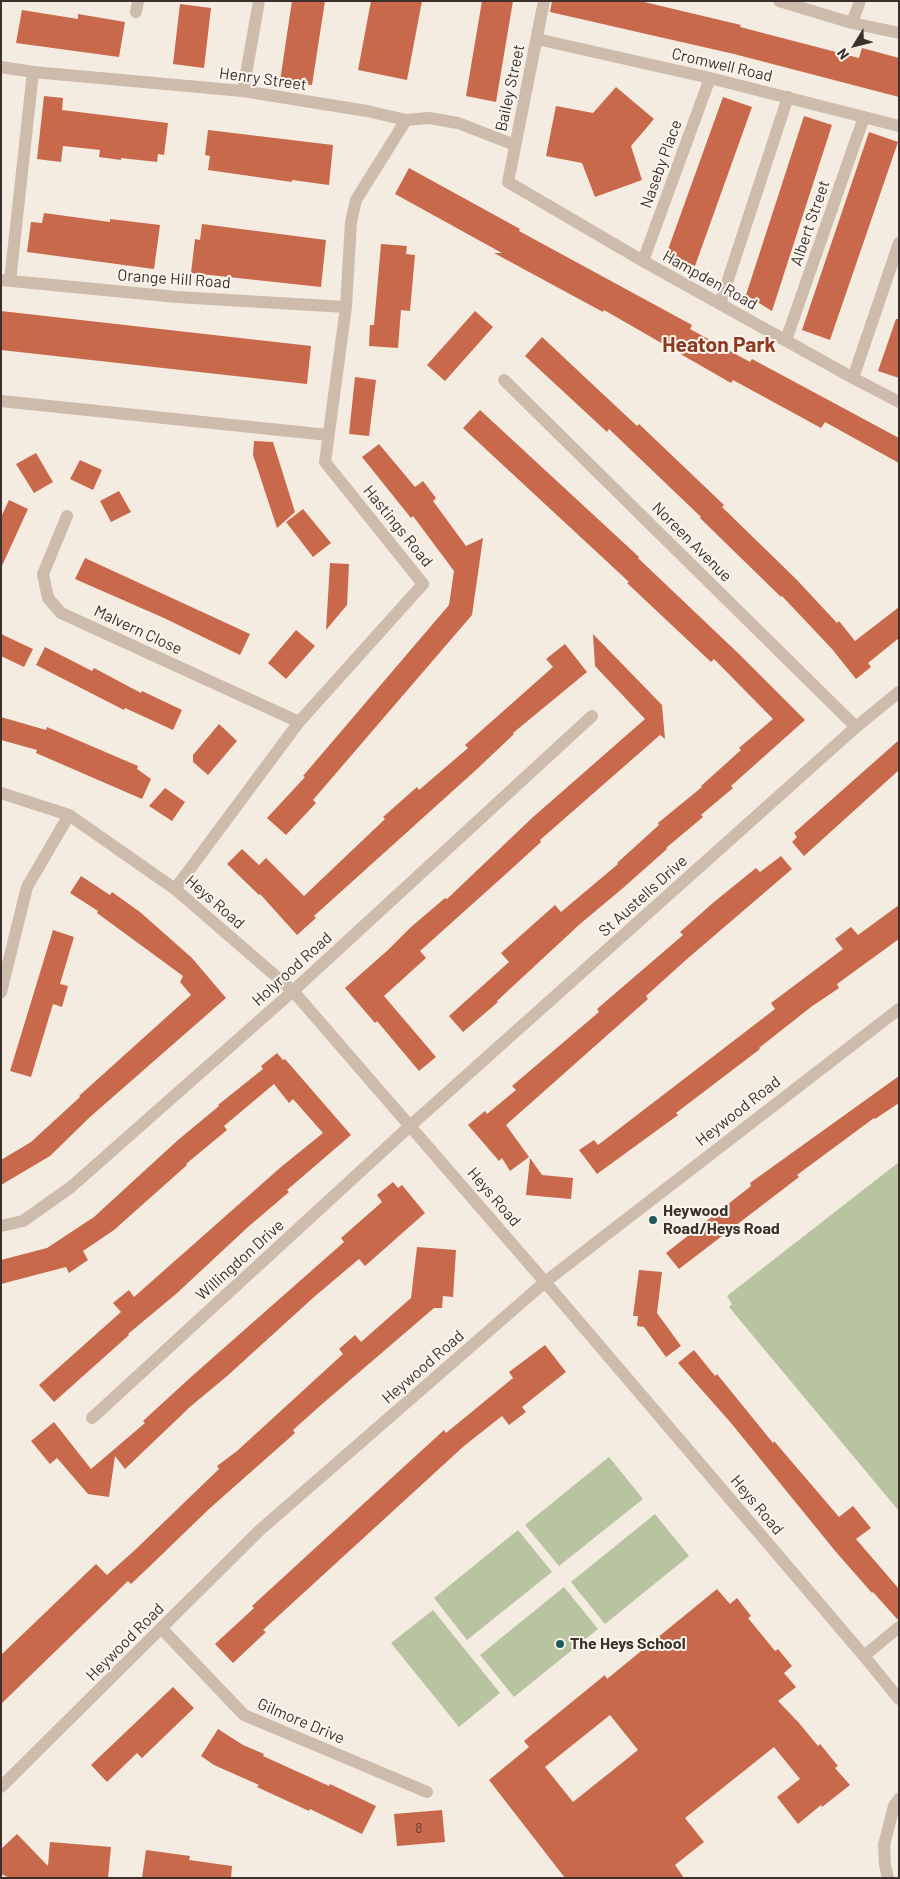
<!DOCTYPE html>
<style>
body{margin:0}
#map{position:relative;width:900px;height:1879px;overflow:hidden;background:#f4ebe1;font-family:Barlow,sans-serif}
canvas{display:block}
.frame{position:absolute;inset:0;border:2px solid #3b302b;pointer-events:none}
.north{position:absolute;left:830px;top:20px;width:50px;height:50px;-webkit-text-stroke:4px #fbf5ee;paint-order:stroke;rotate:234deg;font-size:14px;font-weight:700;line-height:20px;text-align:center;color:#3b302b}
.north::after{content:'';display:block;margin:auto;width:18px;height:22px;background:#3b302b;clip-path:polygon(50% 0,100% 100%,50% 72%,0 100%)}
</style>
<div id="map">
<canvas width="900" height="1879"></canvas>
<div class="frame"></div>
<div class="north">N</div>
</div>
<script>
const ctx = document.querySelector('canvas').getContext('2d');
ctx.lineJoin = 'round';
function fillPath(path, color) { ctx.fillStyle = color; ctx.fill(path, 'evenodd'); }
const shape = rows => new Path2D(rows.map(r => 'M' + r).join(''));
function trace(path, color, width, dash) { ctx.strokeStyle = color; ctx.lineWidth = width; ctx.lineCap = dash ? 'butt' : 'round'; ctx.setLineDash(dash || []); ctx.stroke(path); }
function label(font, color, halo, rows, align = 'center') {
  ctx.font = font + ' Barlow,sans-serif'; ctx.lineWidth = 4; ctx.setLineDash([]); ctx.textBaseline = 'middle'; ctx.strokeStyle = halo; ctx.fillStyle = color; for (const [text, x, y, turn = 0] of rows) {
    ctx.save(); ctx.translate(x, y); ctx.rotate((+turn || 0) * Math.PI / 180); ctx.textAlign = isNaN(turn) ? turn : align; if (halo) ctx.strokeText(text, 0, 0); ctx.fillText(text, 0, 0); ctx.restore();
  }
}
const green = shape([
 [899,1162,899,1511,729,1307,732,1304,727,1296],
 [609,1457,643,1499,559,1566,525,1525],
 [655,1514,689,1556,605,1624,571,1582],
 [518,1530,552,1572,467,1640,434,1598],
 [564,1587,598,1629,514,1697,480,1655],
 [433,1610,500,1693,459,1727,391,1643]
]);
const building = shape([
 [292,1,325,1,312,85,280,81],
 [371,1,422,1,407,80,358,70],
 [482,1,513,1,496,102,466,96],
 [552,1,640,1,741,25,740,27,859,58,862,48,899,58,899,97,734,54,550,12],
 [180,4,211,8,204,68,173,64],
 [22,10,78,19,78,14,125,22,119,57,16,43],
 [616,87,654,119,631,146,642,180,595,197,582,163,546,156,556,106,593,113],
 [44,96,63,98,62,110,168,123,164,155,158,154,157,162,121,158,121,160,99,157,100,150,63,146,61,162,37,159],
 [723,97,752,107,695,266,666,255],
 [804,116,832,125,772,311,746,295],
 [208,130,333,145,329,185,292,180,292,182,208,170,210,156,205,155],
 [869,132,898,142,830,340,802,330],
 [409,168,520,229,519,231,692,325,690,329,750,362,752,359,899,438,899,463,825,422,821,428,733,380,731,383,604,310,603,312,494,253,502,253,395,194],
 [44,213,110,222,110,219,160,225,154,269,27,252,31,222,42,223],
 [202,224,326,240,321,287,191,273,195,239,200,240],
 [381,244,407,246,406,254,415,255,410,311,401,310,398,348,369,346,370,325,374,325],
 [1,311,311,346,307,384,1,350],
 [475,311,493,327,445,381,427,365],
 [896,319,899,319,899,378,878,371],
 [542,337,637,426,639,424,724,505,722,507,797,580,837,623,839,621,855,641,899,607,899,638,868,663,871,667,856,679,832,649,782,596,781,597,700,518,701,517,609,429,607,432,525,356],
 [355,377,376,380,369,436,349,434],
 [480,410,639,557,638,558,739,654,805,720,731,786,733,788,701,815,703,817,666,848,667,849,623,888,580,924,497,1001,498,1002,463,1032,449,1016,509,962,501,953,555,905,561,912,618,864,617,863,659,825,658,823,702,787,701,786,741,750,739,748,773,719,714,659,711,662,627,583,629,582,463,428],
 [254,441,273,442,295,512,277,528,253,455],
 [379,444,415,487,423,481,436,498,433,501,466,546,483,538,472,615,313,800,316,803,286,835,267,818,305,777,303,776,449,605,454,571,413,516,411,518,362,457],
 [36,453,53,482,34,493,16,464],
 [80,460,102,470,93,490,70,479],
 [119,491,131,512,111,522,100,501],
 [9,500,28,509,1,568,1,517],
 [303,509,331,543,313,557,286,522],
 [85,558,250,634,240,655,164,618,75,579],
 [330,563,349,564,347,605,326,630],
 [296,630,315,646,286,679,268,663],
 [1,634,33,649,24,667,1,656],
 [593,634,662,705,665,739,660,735,540,840,541,842,507,873,420,951,426,958,384,996,436,1057,419,1071,377,1021,375,1023,345,988,388,950,411,927,445,898,447,899,532,818,645,719,595,666],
 [565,644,587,672,513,733,514,734,476,770,314,916,316,918,297,935,260,894,259,895,227,864,242,849,259,865,266,858,304,896,385,819,383,817,417,787,419,790,468,748,465,745,553,667,546,659],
 [45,647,92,671,94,668,141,693,142,691,182,710,173,730,125,708,124,710,36,665],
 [1,717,46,730,47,727,138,766,137,769,151,779,142,799,36,753,37,750,1,740],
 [219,724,237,741,208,775,193,762,193,755],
 [899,740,899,770,804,856,792,842,797,837,794,833],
 [165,788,185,802,172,821,149,806],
 [781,856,792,869,687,959,646,996,648,999,506,1125,529,1157,510,1171,502,1158,499,1161,468,1125,485,1111,487,1114,516,1090,512,1086,599,1012,597,1009,683,935,680,932,714,902,756,868,760,872],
 [81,876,110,895,112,892,140,912,192,958,226,998,90,1117,50,1156,1,1185,1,1160,31,1142,80,1097,79,1096,191,995,180,982,183,976,97,913,98,911,70,893],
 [899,905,899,939,837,984,839,988,811,1007,759,1048,760,1049,676,1113,678,1115,597,1174,579,1150,594,1140,598,1145,775,1009,771,1003,843,949,835,939,851,927,858,935],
 [53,930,74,937,60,984,68,986,62,1007,53,1004,31,1077,10,1071],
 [277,1053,283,1060,285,1059,351,1135,287,1190,289,1192,248,1227,176,1294,128,1334,129,1335,54,1402,39,1385,121,1312,113,1303,129,1290,134,1297,281,1167,323,1133,293,1099,289,1103,274,1084,224,1126,227,1130,186,1164,187,1165,114,1230,83,1251,88,1260,69,1273,66,1267,1,1284,1,1260,47,1248,94,1217,178,1140,219,1106,218,1105,263,1069,261,1066],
 [899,1076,899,1103,875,1119,874,1118,797,1175,799,1177,679,1269,666,1253,751,1186,750,1183],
 [530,1158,542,1175,573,1178,571,1199,526,1195],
 [393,1182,398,1188,402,1185,425,1213,365,1266,359,1259,314,1297,226,1377,191,1406,125,1469,115,1456,109,1497,88,1494,57,1458,50,1464,31,1441,54,1422,91,1469,145,1423,143,1421,191,1377,344,1242,341,1238,382,1202,377,1195],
 [417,1247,456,1250,453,1297,443,1296,442,1308,434,1308,321,1405,293,1430,295,1433,209,1509,149,1567,131,1584,128,1581,1,1704,1,1655,96,1564,107,1575,136,1549,219,1469,217,1466,237,1451,343,1354,339,1349,355,1335,361,1342,411,1298],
 [639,1270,662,1272,657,1313,681,1346,666,1357,644,1327,637,1326,638,1316,633,1316],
 [545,1345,566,1372,522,1407,526,1412,509,1425,502,1416,464,1446,263,1630,266,1632,233,1663,215,1644,254,1608,252,1606,444,1430,446,1433,513,1378,509,1372],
 [694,1350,715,1376,717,1374,773,1443,774,1441,839,1517,853,1506,871,1528,856,1539,899,1589,899,1619,897,1619,873,1592,872,1593,836,1552,731,1423,678,1363],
 [717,1589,730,1604,737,1598,751,1616,748,1618,775,1651,778,1649,792,1666,784,1673,796,1687,778,1701,799,1723,818,1746,820,1744,838,1766,835,1768,850,1785,822,1807,821,1805,798,1824,777,1797,800,1779,774,1747,685,1818,704,1842,675,1865,684,1878,565,1878,489,1780,529,1747,524,1741,605,1675,607,1679],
 [610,1715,638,1750,573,1802,545,1767],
 [173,1687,194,1708,142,1758,137,1753,107,1782,91,1765],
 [218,1729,243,1745,264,1754,263,1756,329,1786,330,1784,376,1806,362,1834,310,1809,309,1811,257,1787,259,1785,214,1765,201,1756],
 [442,1810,445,1842,397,1846,394,1814],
 [17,1834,48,1866,50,1842,111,1847,108,1878,10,1878,1,1874,1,1849],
 [146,1850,190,1856,189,1860,232,1866,231,1878,142,1878]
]);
const lane = shape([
 [779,1,852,23,899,33],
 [720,304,788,97],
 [853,378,899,243],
 [1,401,328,435],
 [864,1656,899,1627],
 [888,1878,885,1865,884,1845,894,1806,899,1799]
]);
const street = shape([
 [544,1,508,182,643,261,853,378,899,402],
 [136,12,138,1],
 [852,23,860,1],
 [537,39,710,78,899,126],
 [1,67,33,72,243,91,367,111,406,120,429,118,458,123,515,145],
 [243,91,259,1],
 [643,261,710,78],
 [1,280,177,297,346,307],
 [10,281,33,72],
 [786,340,864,117],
 [504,380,856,727],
 [67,516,43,574,48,598,61,613,299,722],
 [1,793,69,815,175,889,293,991,545,1282,864,1656,899,1699],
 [175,889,299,722,423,584,325,462,346,307,351,222,356,200,406,120],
 [1,992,27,887,69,815],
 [1,1226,23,1221,71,1187,293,991,592,716],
 [92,1418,410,1126,856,727,899,692],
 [162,1629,244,1715,427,1792],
 [1,1787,260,1530,545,1282,899,1009]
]);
const markers = [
 [653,1220,5,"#1f5a5e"],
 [560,1644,5,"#1f5a5e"]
];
const numberNames = [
 ["8",419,1828]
];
const streetNames = [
 ["Cromwell Road",722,65,13],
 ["Henry Street",263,79,8],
 ["Bailey Street",510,88,-78],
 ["Naseby Place",661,164,-70],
 ["Albert Street",810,223,-71],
 ["Orange Hill Road",174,279,4],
 ["Hampden Road",710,280,29],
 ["Hastings Road",398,526,51],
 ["Noreen Avenue",692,542,45],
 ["Malvern Close",138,630,25],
 ["St Austells Drive",643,896,-42],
 ["Heys Road",215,902,41],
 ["Holyrood Road",292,969,-42],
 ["Heywood Road",738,1111,-38],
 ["Heys Road",494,1197,49],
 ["Willingdon Drive",240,1260,-42],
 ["Heywood Road",423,1367,-41],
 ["Heys Road",757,1505,50],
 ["Heywood Road",125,1642,-45],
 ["Gilmore Drive",301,1721,23]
];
const poiNames = [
 ["Heywood",663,1211],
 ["Road/Heys Road",663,1229],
 ["The Heys School",570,1644]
];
const districtNames = [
 ["Heaton Park",719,345]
];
fillPath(green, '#b8c4a0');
fillPath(building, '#c8694b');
trace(lane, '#cdbbac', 12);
trace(street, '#cdbbac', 12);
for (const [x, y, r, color] of markers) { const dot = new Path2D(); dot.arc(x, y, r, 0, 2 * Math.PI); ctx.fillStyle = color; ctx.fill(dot); trace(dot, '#fbf5ee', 2); }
label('14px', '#5e3e33', null, numberNames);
label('16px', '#3b302b', '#fbf5ee', streetNames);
label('bold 16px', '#3b302b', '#fbf5ee', poiNames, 'left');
label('bold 21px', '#8c3b22', '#fbf5ee', districtNames);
</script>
